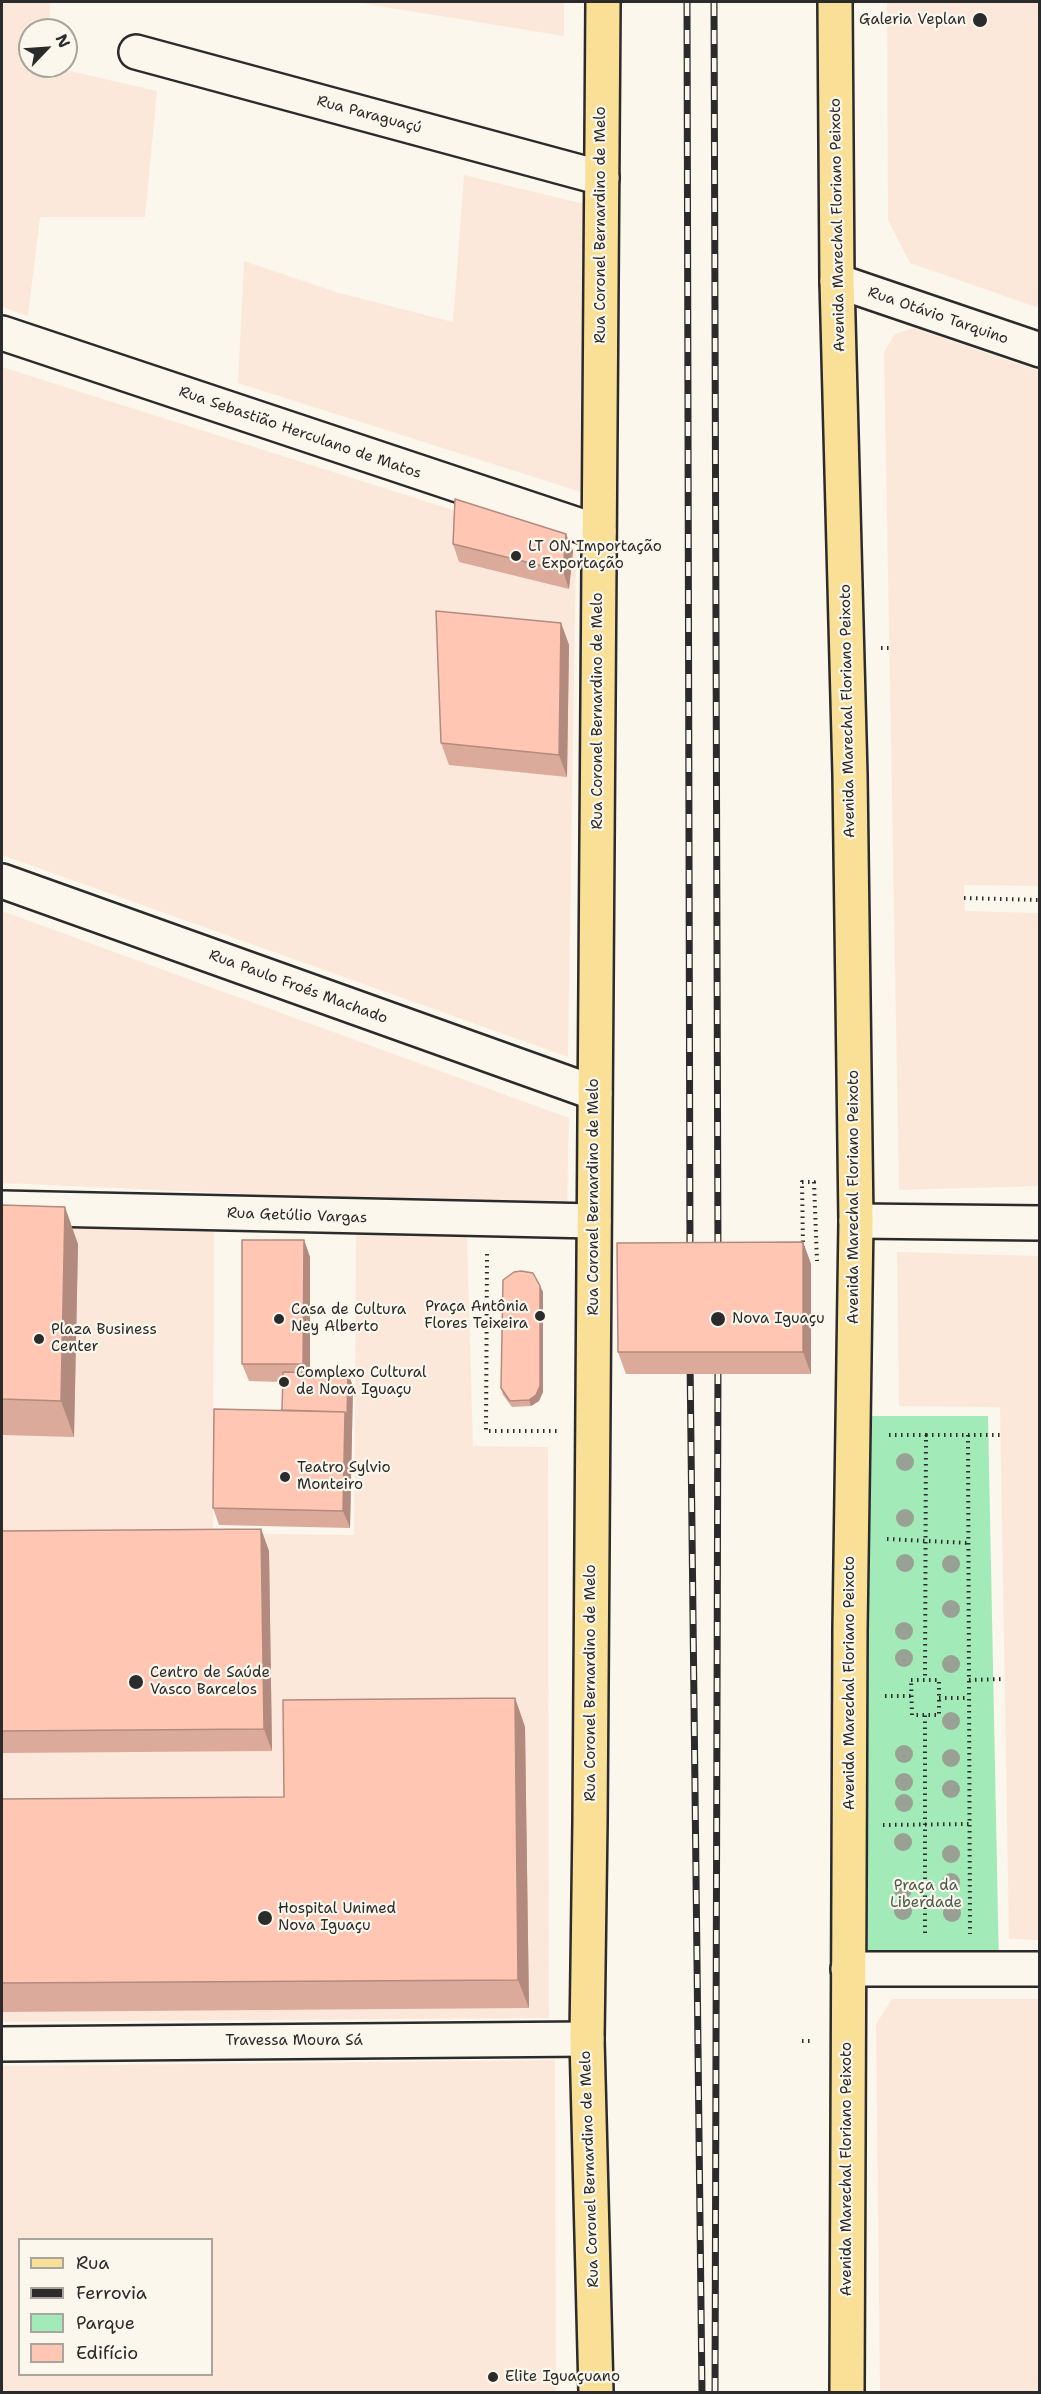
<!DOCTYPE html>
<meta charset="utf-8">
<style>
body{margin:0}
#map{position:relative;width:1041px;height:2394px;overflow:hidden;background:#fbf7ec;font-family:"Shantell Sans",sans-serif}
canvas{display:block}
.frame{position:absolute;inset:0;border:3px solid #2b2b2b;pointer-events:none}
.legend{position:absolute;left:18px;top:2238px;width:195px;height:138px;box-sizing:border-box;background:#fbf7ec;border:2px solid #a8a59f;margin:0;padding:8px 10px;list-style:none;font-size:18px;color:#2b2b2b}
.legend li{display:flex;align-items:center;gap:12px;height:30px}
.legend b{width:30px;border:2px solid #a8a59f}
.north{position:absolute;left:18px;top:18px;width:60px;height:60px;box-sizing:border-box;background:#fbf7ec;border:2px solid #a8a59f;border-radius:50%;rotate:65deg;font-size:16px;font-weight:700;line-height:24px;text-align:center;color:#2b2b2b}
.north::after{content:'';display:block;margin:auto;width:21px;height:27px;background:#2b2b2b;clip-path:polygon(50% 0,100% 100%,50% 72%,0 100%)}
</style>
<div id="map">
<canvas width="1041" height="2394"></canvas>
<div class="frame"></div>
<ul class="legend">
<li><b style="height:8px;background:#fadf96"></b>Rua</li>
<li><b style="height:8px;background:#2b2b2b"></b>Ferrovia</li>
<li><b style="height:16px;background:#a2eab8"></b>Parque</li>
<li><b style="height:16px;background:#ffc6b4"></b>Edifício</li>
</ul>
<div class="north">N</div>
</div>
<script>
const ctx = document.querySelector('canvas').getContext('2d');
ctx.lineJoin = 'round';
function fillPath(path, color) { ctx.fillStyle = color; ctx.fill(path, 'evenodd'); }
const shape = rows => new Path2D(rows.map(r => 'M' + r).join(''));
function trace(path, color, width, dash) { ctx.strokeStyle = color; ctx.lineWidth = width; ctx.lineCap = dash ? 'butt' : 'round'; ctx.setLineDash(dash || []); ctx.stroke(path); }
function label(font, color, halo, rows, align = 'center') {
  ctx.font = font + ' "Shantell Sans",sans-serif'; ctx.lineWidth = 4.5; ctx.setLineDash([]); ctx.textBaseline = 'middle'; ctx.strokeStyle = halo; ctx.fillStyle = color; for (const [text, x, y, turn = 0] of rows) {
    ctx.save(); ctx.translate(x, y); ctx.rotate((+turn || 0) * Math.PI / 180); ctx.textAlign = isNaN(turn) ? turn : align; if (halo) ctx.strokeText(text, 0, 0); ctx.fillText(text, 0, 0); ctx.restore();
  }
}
const built = shape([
 [2,2,50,2,49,30,30,30,30,66,48,66,157,91,145,217,40,217,28,316,2,307],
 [354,2,564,2,564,36],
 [887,2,1039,2,1039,308,910,263,888,220],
 [464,175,584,204,581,492,238,383,244,261,339,293,453,322],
 [914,328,1039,371,1039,886,964,885,965,911,1039,913,1039,1186,899,1190,884,352,895,334],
 [2,367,576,549,568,1057,2,855],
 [2,911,569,1118,567,1208,2,1183],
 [2,1225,214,1229,213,1533,354,1535,356,1230,467,1236,473,1446,548,1447,549,2018,2,2022],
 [897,1252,1039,1256,1039,1940,1009,1939,1000,1407,899,1406],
 [892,1999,1039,1999,1039,2392,880,2392,876,2024],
 [555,2060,556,2392,2,2392,2,2066],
 [20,2240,212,2240,212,2374,20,2374]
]);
const green = shape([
 [858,1416,988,1416,999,1968,853,1966]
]);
const path = shape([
 [881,648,889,648],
 [964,898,1040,900],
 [803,1248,802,1182,814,1182,817,1261],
 [487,1254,486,1431,558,1431],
 [889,1435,926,1435,925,1680],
 [926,1435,968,1435,970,1934],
 [968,1435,1000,1435],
 [887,1539,968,1543],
 [911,1680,939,1680,939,1715,912,1715,911,1680],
 [969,1680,1004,1679],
 [885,1696,911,1696],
 [939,1698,969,1698],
 [883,1825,969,1824],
 [925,1933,925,1715],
 [802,2041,813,2041]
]);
const minor = shape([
 [136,52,602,178],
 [837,281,1040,350],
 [2,333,599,532],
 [2,881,595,1093],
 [2,1208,594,1221],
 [856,1221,1040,1223],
 [848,1969,1040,1969],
 [2,2044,587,2039]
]);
const major = shape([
 [835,2,837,281,850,775,856,1221,850,1629,847,2392],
 [596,2392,587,2039,590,1822,603,2]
]);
const rail = shape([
 [687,2,690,1259],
 [714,2,718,1258],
 [690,1358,702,2392],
 [715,2392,718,1357]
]);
const trees = [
 [905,1462],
 [905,1518],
 [905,1563],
 [951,1564],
 [951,1609],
 [904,1631],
 [904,1658],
 [951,1664],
 [951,1721],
 [904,1754],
 [951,1758],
 [904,1782],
 [951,1789],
 [904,1803],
 [903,1842],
 [951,1854],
 [951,1882],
 [903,1890],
 [903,1911],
 [952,1913]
];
const wall = shape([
 [566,534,573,551,569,589,459,562,453,544],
 [561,623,569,645,567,777,449,765,441,743],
 [2,1205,78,1244,74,1437,2,1435],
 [304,1240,310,1257,310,1372,348,1374,353,1386,350,1528,219,1525,213,1508,282,1410,282,1382,249,1381,242,1364],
 [803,1242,811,1264,811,1374,626,1374,618,1352],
 [540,1286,543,1292,543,1392,539,1401,531,1406,512,1407,503,1395,501,1388],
 [261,1529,269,1551,272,1751,2,1753,2,1531],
 [515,1698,525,1727,529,2008,2,2012,2,1799,284,1797]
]);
const shadedWall = shape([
 [566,534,573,551,569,589,563,571],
 [561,623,569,645,567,777,559,755],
 [65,1207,78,1244,74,1437,61,1401],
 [304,1240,310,1257,310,1382,303,1364],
 [803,1242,811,1264,811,1374,803,1352],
 [540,1286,543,1292,543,1392,539,1401,531,1406,529,1400],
 [348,1374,353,1386,350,1528,343,1511,345,1412],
 [261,1529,269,1551,272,1751,264,1729],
 [515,1698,525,1727,529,2008,518,1980]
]);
const building = shape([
 [455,499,566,534,563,571,453,544,455,499],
 [436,611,561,623,559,755,441,743,436,611],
 [2,1205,65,1207,61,1401,2,1399,2,1205],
 [242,1240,304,1240,303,1364,242,1364,242,1240],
 [803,1242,803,1352,618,1352,617,1243,803,1242],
 [521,1271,533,1273,540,1286,540,1386,536,1395,529,1400,510,1401,501,1388,503,1280,514,1272,521,1271],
 [283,1372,348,1374,347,1417,345,1412,282,1410,283,1372],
 [214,1409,345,1412,343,1511,213,1508,214,1409],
 [261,1529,264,1729,2,1731,2,1531,261,1529],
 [515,1698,518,1980,2,1983,2,1799,284,1797,283,1700,515,1698]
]);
const markers = [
 [980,20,8,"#2b2b2b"],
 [516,556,6,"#2b2b2b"],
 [540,1316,6,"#2b2b2b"],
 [279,1319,6,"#2b2b2b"],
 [718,1319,8,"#2b2b2b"],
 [39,1339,6,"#2b2b2b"],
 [284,1382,6,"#2b2b2b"],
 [285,1477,6,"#2b2b2b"],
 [136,1682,8,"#2b2b2b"],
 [265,1918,8,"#2b2b2b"],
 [493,2377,6,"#2b2b2b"]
];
const poiNames = [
 ["Galeria Veplan",966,20,"right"],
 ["LT ON Importação",528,547],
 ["e Exportação",528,564],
 ["Praça Antônia",528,1307,"right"],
 ["Flores Teixeira",528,1324,"right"],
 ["Casa de Cultura",291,1310],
 ["Ney Alberto",291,1327],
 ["Nova Iguaçu",732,1319],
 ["Plaza Business",51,1330],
 ["Center",51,1347],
 ["Complexo Cultural",296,1373],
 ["de Nova Iguaçu",296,1390],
 ["Teatro Sylvio",297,1468],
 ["Monteiro",297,1485],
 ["Centro de Saúde",150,1673],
 ["Vasco Barcelos",150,1690],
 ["Hospital Unimed",278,1909],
 ["Nova Iguaçu",278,1926],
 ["Elite Iguaçuano",505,2377]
];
const streetNames = [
 ["Rua Paraguaçú",369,115,15],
 ["Rua Coronel Bernardino de Melo",601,225,-90],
 ["Avenida Marechal Floriano Peixoto",838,225,-91],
 ["Rua Otávio Tarquino",938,316,19],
 ["Rua Sebastião Herculano de Matos",300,433,19],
 ["Rua Coronel Bernardino de Melo",598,711,-90],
 ["Avenida Marechal Floriano Peixoto",848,711,-91],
 ["Rua Paulo Froés Machado",298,987,20],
 ["Rua Coronel Bernardino de Melo",594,1197,-90],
 ["Avenida Marechal Floriano Peixoto",854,1197,-90],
 ["Rua Getúlio Vargas",297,1216,2],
 ["Rua Coronel Bernardino de Melo",591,1683,-90],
 ["Avenida Marechal Floriano Peixoto",850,1683,-90],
 ["Travessa Moura Sá",294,2041],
 ["Rua Coronel Bernardino de Melo",590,2169,-92],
 ["Avenida Marechal Floriano Peixoto",847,2169,-90]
];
const parkNames = [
 ["Praça da",926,1886],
 ["Liberdade",926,1903]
];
fillPath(built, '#fce8db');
fillPath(green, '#a2eab8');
trace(minor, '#2b2b2b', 38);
trace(major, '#2b2b2b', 38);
trace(path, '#2b2b2b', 4, [1.5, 4.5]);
trace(minor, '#fbf7ec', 33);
trace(major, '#fadf96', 33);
trace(rail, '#2b2b2b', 7);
trace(rail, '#fbf7ec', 4.5, [14]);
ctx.fillStyle = '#99a195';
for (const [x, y] of trees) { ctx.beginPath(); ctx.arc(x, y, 9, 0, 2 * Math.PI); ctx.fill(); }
fillPath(wall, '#dbaa9b');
fillPath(shadedWall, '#b28b7e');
fillPath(building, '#ffc6b4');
trace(building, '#b28b7e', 1.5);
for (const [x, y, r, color] of markers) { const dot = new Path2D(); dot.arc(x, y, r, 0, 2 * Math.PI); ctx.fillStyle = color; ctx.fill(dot); trace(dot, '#fbf7ec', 2); }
label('15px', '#2b2b2b', '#fbf7ec', poiNames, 'left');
label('15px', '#2b2b2b', '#fbf7ec', streetNames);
label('15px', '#495b4e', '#fbf7ec', parkNames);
</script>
